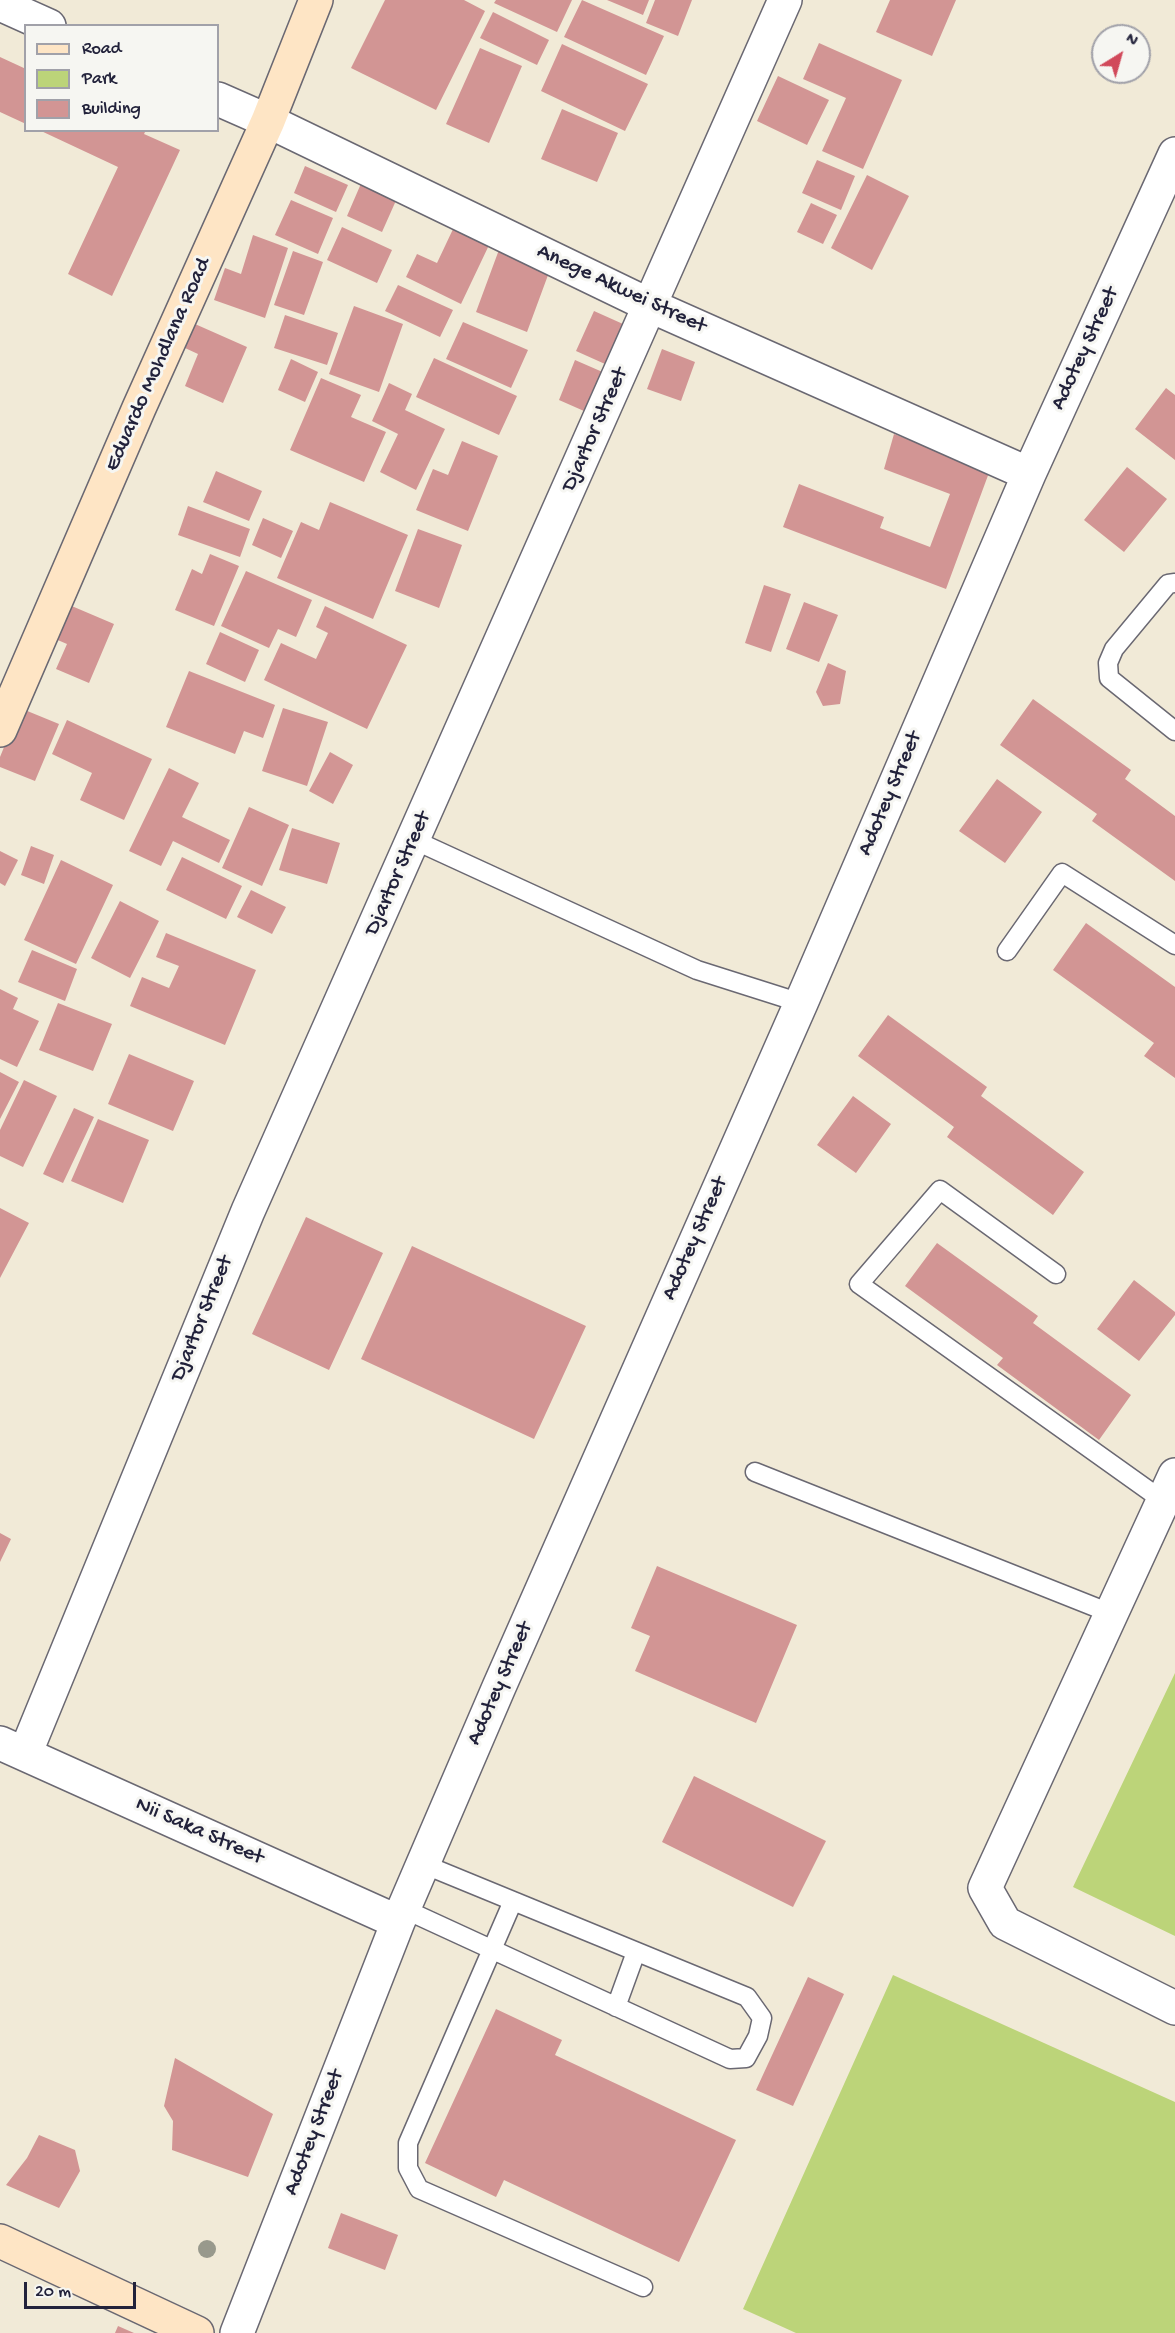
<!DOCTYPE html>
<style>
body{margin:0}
#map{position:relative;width:1175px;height:2333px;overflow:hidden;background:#f1ead7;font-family:"Gochi Hand",sans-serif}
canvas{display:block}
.legend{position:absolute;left:24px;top:24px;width:195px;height:108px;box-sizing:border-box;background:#f6f6f2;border:2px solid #a1a1a9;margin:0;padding:8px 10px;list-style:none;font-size:18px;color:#22223b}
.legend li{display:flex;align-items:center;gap:12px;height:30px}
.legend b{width:30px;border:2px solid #a1a1a9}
.north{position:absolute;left:1091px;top:24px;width:60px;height:60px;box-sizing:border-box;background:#f6f6f2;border:2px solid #a1a1a9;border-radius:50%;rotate:37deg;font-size:16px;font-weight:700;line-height:24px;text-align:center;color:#22223b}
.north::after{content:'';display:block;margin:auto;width:21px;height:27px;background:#d1495b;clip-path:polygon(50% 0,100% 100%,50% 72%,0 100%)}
.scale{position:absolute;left:24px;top:2282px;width:112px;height:27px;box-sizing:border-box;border:3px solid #22223b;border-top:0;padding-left:8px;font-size:18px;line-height:21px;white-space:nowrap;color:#22223b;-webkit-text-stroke:4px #f6f6f2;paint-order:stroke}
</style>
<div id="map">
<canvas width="1175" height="2333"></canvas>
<ul class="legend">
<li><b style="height:8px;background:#fee5c5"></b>Road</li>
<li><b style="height:16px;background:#bcd479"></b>Park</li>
<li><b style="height:16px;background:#d29594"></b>Building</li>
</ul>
<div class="north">N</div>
<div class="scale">20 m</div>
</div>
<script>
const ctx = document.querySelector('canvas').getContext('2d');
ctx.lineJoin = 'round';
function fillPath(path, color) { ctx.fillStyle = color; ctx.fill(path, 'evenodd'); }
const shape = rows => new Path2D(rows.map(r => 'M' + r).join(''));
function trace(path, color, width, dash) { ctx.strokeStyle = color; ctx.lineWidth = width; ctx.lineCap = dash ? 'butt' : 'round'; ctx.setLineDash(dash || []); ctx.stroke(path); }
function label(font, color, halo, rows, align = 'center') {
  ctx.font = font + ' "Gochi Hand",sans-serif'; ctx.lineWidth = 6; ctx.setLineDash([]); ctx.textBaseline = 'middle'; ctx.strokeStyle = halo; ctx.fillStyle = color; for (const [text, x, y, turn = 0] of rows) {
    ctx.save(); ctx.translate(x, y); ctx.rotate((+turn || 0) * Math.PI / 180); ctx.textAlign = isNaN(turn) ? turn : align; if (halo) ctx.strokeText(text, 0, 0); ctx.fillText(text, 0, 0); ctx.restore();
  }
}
const green = shape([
 [1175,1673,1175,1936,1073,1887],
 [893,1975,1175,2102,1175,2333,796,2333,743,2309]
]);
const building = shape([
 [385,0,464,0,485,11,436,110,351,68],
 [496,0,572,0,557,32,494,3],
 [582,0,664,36,646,75,564,37],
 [607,0,649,0,643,15],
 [655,0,692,0,678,36,646,23],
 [890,0,956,0,932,56,876,32],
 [493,12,549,40,537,65,480,38],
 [819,43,902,80,863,169,822,151,846,98,803,79],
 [562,44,648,84,625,131,541,91],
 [480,48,522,66,489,143,446,124],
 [0,57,26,69,26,124,0,112],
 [778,76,829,100,807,145,757,121],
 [562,109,618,133,597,182,541,159],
 [39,130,146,130,144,134,180,150,112,296,68,274,118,167],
 [817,160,855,176,841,210,802,193],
 [305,166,348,185,336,212,294,193],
 [867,175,909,196,872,270,831,248],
 [363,179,398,196,382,232,347,216],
 [291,200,333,218,318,254,275,235],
 [811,203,837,215,823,244,797,232],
 [342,227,392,250,377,283,327,260],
 [454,227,490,243,461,304,406,277,417,254,437,263],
 [253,235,288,248,265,318,214,300,225,268,241,274],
 [500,247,551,267,527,332,476,312],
 [293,251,323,262,304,315,274,305],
 [398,285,453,310,440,337,385,311],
 [354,306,403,324,379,392,329,374],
 [594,311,623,324,605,364,576,351],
 [285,315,338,333,327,365,274,348],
 [463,322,528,350,511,388,446,359],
 [195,324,247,347,223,403,185,386,198,354,185,348],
 [662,349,695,362,681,401,647,389],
 [434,358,517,396,499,435,416,397],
 [291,359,318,372,305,402,278,390],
 [575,360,614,377,606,398,592,392,584,411,559,400],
 [321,378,361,395,351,417,386,432,364,482,290,450],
 [389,383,412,394,405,410,445,429,416,490,380,472,398,434,372,421],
 [1166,388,1175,395,1175,460,1135,429],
 [894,434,990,470,946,589,783,527,799,484,884,517,880,528,930,547,950,494,884,469],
 [462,441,498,456,468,531,416,510,433,469,448,475],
 [1127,467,1167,499,1124,552,1084,520],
 [216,471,262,491,249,521,203,502],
 [330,502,408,535,373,619,277,578,301,522,319,530],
 [188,506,250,529,240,557,178,535],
 [263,518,293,531,281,558,252,545],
 [418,529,462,545,439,608,395,591],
 [210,554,239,566,214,626,175,610,192,569,202,574],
 [246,571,312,600,296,637,278,629,269,648,221,626],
 [764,585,791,594,771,652,745,643],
 [804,602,838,615,819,662,786,649],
 [67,604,114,624,89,683,56,669,67,644,53,638],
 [325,606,407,645,367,729,264,680,281,643,316,659,328,633,316,627],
 [220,632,259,650,245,682,206,664],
 [828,663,846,671,840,704,823,706,816,692],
 [189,671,275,705,263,738,244,731,235,754,166,727],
 [1033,699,1131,770,1125,779,1175,816,1175,881,1092,821,1097,814,1000,745],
 [20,708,59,724,35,781,0,767,0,757],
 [283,708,328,722,307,786,262,771],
 [67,720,152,759,124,820,80,800,92,773,52,754],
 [330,752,353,765,333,804,309,791],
 [169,768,199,783,182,817,230,840,219,863,173,841,161,866,129,851],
 [997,779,1042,812,1005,863,959,831],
 [249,807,289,825,262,886,222,868],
 [292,828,340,843,327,884,279,870],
 [31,846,54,855,44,884,21,875],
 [0,851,18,860,5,886,0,883],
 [182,857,242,886,226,919,166,890],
 [61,860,113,885,76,964,24,940],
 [251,890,286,907,272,934,237,917],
 [120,901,159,921,130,978,91,958],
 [1086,923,1175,987,1175,1078,1144,1056,1154,1043,1053,970],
 [166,933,256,970,225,1045,130,1006,142,977,169,988,179,966,156,957],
 [32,950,77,969,65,1001,18,982],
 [0,989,18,998,13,1009,39,1021,17,1067,0,1059],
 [58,1003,112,1024,93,1071,39,1050],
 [888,1015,987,1087,981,1096,1084,1172,1053,1215,947,1137,954,1127,858,1056],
 [129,1054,194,1081,173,1131,108,1104],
 [0,1072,19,1082,0,1119],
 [24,1080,57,1096,23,1167,0,1156,0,1130],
 [853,1096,891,1124,856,1173,817,1145],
 [74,1108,94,1117,63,1183,43,1174],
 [98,1119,149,1140,123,1203,71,1181],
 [0,1208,29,1223,0,1278],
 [306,1217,383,1253,329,1370,252,1334],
 [937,1243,1038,1316,1033,1323,1131,1395,1099,1440,997,1365,1003,1358,905,1286],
 [412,1246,586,1326,534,1439,361,1359],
 [1134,1280,1175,1312,1175,1315,1139,1361,1097,1329],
 [0,1533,11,1539,0,1562],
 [657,1566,797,1625,756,1723,635,1671,650,1636,631,1628],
 [694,1776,826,1841,793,1907,662,1842],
 [808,1977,844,1994,793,2106,756,2090],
 [496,2009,562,2040,555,2055,736,2140,679,2262,504,2180,496,2197,425,2163],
 [175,2058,273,2114,248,2177,172,2150,173,2121,164,2106],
 [39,2135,75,2150,80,2171,59,2208,6,2185,27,2158],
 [341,2213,398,2235,385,2270,328,2248],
 [118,2326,134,2333,115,2333]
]);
const service = shape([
 [1175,583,1168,584,1114,649,1108,663,1109,678,1175,731],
 [414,840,697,970,801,1003],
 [1007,951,1062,873,1175,945],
 [1056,1274,940,1190,859,1284,1162,1500],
 [755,1472,1110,1613],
 [513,1901,408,2143,408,2168,419,2189,643,2287],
 [404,1909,730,2059,746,2058,758,2036,762,2018,747,1997,423,1864],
 [616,2007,636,1952]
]);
const minor = shape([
 [0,4,49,26],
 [218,99,268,121,651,306,1029,474],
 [1175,1475,985,1888,1005,1923,1175,2008],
 [0,1743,398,1922],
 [25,1754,248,1211,785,0],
 [237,2333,398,1922,499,1687,801,1003,1029,474,1175,154]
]);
const secondary = shape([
 [0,730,139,408,268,121,316,0],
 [0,2241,197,2333]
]);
const trees = [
 [207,2249]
];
const streetNames = [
 ["Anege Akwei Street",621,290,25],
 ["Adotey Street",1086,349,-65],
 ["Eduardo Mohdlana Road",159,365,-66],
 ["Djartor Street",596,430,-66],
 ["Adotey Street",891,794,-67],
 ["Djartor Street",399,874,-66],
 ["Adotey Street",696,1239,-66],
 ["Djartor Street",203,1319,-68],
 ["Adotey Street",501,1684,-66],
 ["Nii Saka Street",199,1832,24],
 ["Adotey Street",315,2133,-69]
];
fillPath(green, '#bcd479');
fillPath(building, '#d29594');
trace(service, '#6a6872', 21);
trace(minor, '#6a6872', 36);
trace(secondary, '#6a6872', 36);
trace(service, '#fff', 18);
trace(minor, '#fff', 33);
trace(secondary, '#fee5c5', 33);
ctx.fillStyle = '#98998c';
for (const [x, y] of trees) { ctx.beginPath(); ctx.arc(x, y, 9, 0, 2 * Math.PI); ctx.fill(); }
label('22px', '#22223b', '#f6f6f2', streetNames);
</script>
